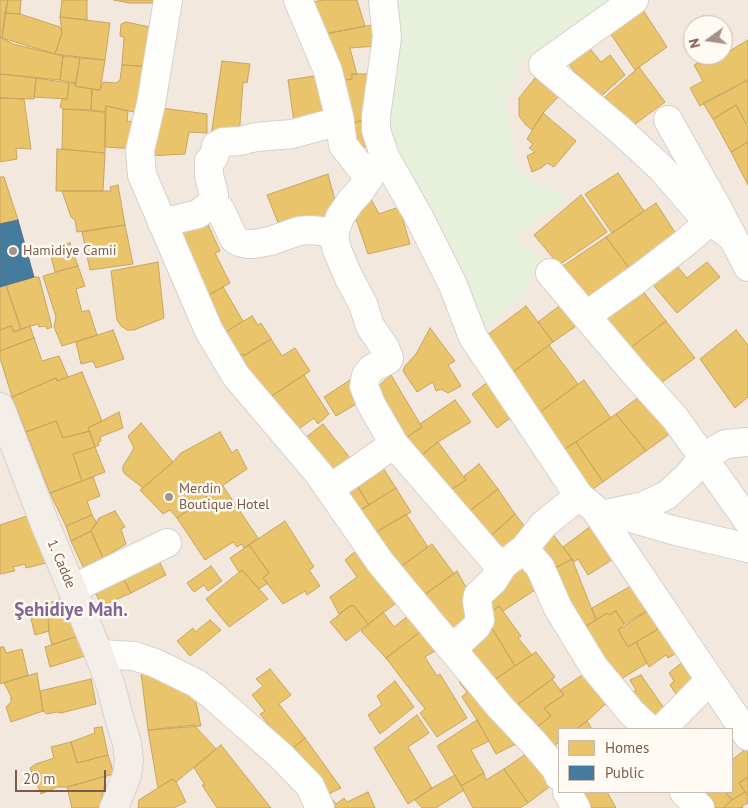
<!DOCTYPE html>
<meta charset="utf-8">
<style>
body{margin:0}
#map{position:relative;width:748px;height:808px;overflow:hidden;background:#f9f5f0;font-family:"PT Sans",sans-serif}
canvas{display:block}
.legend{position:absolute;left:558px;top:728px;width:175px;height:65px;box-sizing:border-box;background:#fffaf3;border:1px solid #cabbb1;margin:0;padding:6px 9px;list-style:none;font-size:15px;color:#7a5c4d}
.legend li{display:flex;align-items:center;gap:10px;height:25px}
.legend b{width:25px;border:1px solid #cabbb1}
.north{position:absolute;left:683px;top:15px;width:50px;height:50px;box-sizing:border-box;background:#fffaf3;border:1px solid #cabbb1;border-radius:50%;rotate:256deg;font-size:14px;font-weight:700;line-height:20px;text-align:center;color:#7a5c4d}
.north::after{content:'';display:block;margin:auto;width:18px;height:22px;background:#a69286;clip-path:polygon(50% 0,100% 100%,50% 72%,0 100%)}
.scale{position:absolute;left:15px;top:770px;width:91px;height:22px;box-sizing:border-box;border:2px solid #7a5c4d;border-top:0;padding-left:6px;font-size:15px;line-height:18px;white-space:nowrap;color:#7a5c4d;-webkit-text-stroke:4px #fffaf3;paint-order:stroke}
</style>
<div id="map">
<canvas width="748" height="808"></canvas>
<ul class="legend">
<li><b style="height:14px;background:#e9c46a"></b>Homes</li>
<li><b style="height:14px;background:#457b9d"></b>Public</li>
</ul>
<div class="north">N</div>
<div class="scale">20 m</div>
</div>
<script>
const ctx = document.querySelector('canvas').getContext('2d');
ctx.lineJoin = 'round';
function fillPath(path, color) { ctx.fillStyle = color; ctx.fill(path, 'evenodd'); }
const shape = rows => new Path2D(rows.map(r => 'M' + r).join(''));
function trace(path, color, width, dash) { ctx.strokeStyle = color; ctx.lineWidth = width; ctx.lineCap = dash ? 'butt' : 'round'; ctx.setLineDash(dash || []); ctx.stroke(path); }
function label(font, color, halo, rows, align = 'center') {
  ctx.font = font + ' "PT Sans",sans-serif'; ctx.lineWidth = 5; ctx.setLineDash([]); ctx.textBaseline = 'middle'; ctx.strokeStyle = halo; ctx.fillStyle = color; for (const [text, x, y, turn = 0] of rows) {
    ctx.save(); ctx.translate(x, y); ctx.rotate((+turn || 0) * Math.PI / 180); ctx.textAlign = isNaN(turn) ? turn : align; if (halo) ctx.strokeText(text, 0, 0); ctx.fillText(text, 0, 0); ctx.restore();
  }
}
const residential = shape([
 [0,0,748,0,748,808,0,808],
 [693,25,723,25,723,55,693,55],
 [559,729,732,729,732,792,559,792]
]);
const green = shape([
 [398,0,615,0,521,62,506,100,517,171,547,187,570,198,517,236,543,262,522,295,487,329,434,219,398,151,386,124,395,58]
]);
const homes = shape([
 [0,0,8,0,2,38,0,37,0,0],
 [8,0,21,0,20,14,5,13,8,0],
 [62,0,87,0,87,20,60,17,62,0],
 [114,0,161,0,160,3,129,3,114,0],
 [323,0,357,0,365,26,320,35,308,3,323,0],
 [641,7,667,47,635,70,608,30,641,7],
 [5,13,20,14,60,27,62,33,55,54,2,38,5,13],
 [60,17,110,23,105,60,55,54,62,33,60,17],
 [126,22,159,29,153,67,122,65,124,37,120,36,121,24,126,22],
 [372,25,376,46,350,48,357,75,352,74,352,79,337,81,320,35,372,25],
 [0,37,13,44,63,56,60,80,0,74,0,37],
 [748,40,748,80,700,106,690,88,703,81,694,65,709,57,711,62,748,40],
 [586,44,601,62,610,55,625,75,598,99,566,61,586,44],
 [63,56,80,58,76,83,60,80,63,56],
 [80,58,105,60,100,90,92,89,75,86,80,58],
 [222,61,250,64,247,83,243,82,239,137,211,136,222,61],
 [122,65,153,67,139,113,106,106,105,112,91,110,92,89,100,90,103,82,116,83,120,80,122,65],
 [639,67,665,102,631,127,605,97,639,67],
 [0,74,36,78,34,99,0,98,0,74],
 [352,74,372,74,369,119,347,124,337,81,352,79,352,74],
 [321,75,331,114,294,122,288,80,321,75],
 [36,78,69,83,67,99,34,97,36,78],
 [535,78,559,96,543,113,532,130,526,125,519,116,519,98,535,78],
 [748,80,748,123,746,124,736,105,713,119,703,103,748,80],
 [69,83,76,83,75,86,92,89,91,110,63,109,60,107,62,99,67,99,69,83],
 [0,98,24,99,31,149,16,148,17,159,0,162,0,98],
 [736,105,748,127,748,142,731,152,713,119,736,105],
 [106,106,128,111,127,121,137,122,136,149,105,147,106,106],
 [154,107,207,114,207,133,189,132,185,154,147,156,154,107],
 [63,109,105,112,105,153,62,149,63,109],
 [543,113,576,141,554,167,547,163,541,168,532,172,527,156,535,152,529,148,533,144,527,139,543,113],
 [369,119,375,145,354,149,347,124,369,119],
 [748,142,748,185,731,152,748,142],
 [57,149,105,153,103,191,56,191,57,149],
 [618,173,644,211,612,233,585,194,618,173],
 [328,174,338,212,281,230,267,195,328,174],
 [0,177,4,177,18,220,0,224,0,177],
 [118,185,125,225,77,232,75,220,71,217,62,191,111,191,110,187,118,185],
 [581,195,607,232,559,265,534,235,581,195],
 [370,197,379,214,399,207,410,244,368,254,354,213,370,197],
 [656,203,678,237,632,272,606,237,656,203],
 [206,220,220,251,215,253,230,283,203,298,175,231,206,220],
 [125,225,133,264,90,270,82,232,125,225],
 [606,237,632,272,590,302,563,266,606,237],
 [70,243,78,266,55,272,49,249,70,243],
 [672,260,687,278,707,262,720,277,677,313,649,280,672,260],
 [158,262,164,318,134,330,127,330,121,326,117,320,111,271,158,262],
 [78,266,85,286,76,289,82,312,89,310,97,335,62,346,54,327,56,317,43,276,78,266],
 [34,277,39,277,52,327,47,329,45,326,39,327,38,324,21,329,6,285,34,277],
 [6,285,21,329,14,332,11,326,0,330,0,287,6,285],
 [639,286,666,321,629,349,602,314,639,286],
 [223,287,243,321,224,333,203,298,223,287],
 [566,301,579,324,553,342,538,322,566,301],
 [526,306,553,342,509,375,482,339,526,306],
 [252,316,258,325,261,323,271,339,245,355,237,354,224,333,252,316],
 [666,321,695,358,657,386,629,349,666,321],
 [11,326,14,332,30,326,34,338,0,351,0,330,11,326],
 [430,328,455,361,448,365,461,386,448,393,441,389,436,391,433,382,417,392,403,371,405,366,416,354,430,328],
 [113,330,124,359,96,368,93,361,81,364,76,342,113,330],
 [736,330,748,345,748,397,735,408,700,359,736,330],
 [34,338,42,361,59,356,68,377,57,381,56,378,12,397,0,358,0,351,34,338],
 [271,339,282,356,295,348,310,371,267,399,237,354,245,355,271,339],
 [549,345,578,384,536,415,509,375,549,345],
 [82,372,102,421,88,428,90,431,63,438,56,421,26,432,12,397,56,378,57,381,82,372],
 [304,375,329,414,318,424,314,418,296,431,267,399,304,375],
 [391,375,422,427,403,440,371,393,391,375],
 [492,379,517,413,497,428,472,394,492,379],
 [350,380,363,400,336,416,324,397,350,380],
 [584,380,611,418,562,451,536,415,584,380],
 [639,397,675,430,646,451,616,414,639,397],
 [455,400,471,422,438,442,417,459,403,440,422,427,420,424,455,400],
 [119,412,123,428,100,437,101,441,98,442,99,445,95,447,88,428,119,412],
 [616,414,646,451,603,482,576,442,616,414],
 [56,421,63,438,90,431,95,447,73,454,82,481,50,493,26,432,56,421],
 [141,423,173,462,143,488,125,474,123,471,123,466,130,455,134,448,128,436,141,423],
 [323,424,354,463,336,477,305,438,323,424],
 [220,432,232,453,237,449,247,469,207,496,177,518,170,510,163,514,140,490,173,462,181,453,220,432],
 [438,442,466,480,446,493,417,459,438,442],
 [576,442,603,482,590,491,562,451,576,442],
 [95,447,105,472,82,481,73,454,95,447],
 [379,462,396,488,369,505,353,479,379,462],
 [479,464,498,489,463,516,446,493,466,480,464,476,479,464],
 [93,477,100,496,87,501,92,515,66,526,50,493,93,477],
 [353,479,369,505,352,515,336,492,353,479],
 [223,486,258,538,244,548,242,544,237,547,233,542,205,560,177,518,223,486],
 [396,488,411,512,368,537,352,515,396,488],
 [498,489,515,514,485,541,463,516,498,489],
 [115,511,125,527,121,529,126,544,103,558,91,531,99,518,115,511],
 [406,514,428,547,396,570,368,537,406,514],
 [515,514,530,533,501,559,485,541,515,514],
 [30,515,46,563,26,568,25,564,13,567,15,571,0,574,0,525,30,515],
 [92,515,97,523,91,531,71,541,66,526,92,515],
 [285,521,314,567,309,570,320,586,307,595,305,591,283,604,263,578,269,573,249,545,285,521],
 [595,523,618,556,588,575,578,559,574,562,563,547,595,523],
 [548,528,572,559,551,570,533,544,548,528],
 [91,531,103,558,83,567,71,541,91,531],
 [432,544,454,574,417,600,396,570,432,544],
 [249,545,269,573,263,578,268,583,259,589,242,570,239,572,230,558,249,545],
 [363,545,399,601,368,624,354,606,350,606,339,614,330,597,357,577,345,560,363,545],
 [157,557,166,575,131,593,122,576,157,557],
 [572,559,596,620,580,630,548,572,572,559],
 [526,564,541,586,503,611,499,606,490,613,480,598,526,564],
 [211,566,222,581,208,591,204,585,194,592,187,583,211,566],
 [242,570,268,599,229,627,206,599,242,570],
 [457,571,473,600,477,620,452,643,417,600,457,571],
 [122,576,131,593,102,606,94,590,122,576],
 [638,582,652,608,624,624,616,611,609,615,607,613,596,620,592,608,638,582],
 [61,599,66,609,48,615,49,631,35,635,29,610,61,599],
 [350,606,354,606,368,624,346,641,330,622,350,606],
 [499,606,521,636,518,638,532,655,515,666,485,617,499,606],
 [652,608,665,625,628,647,618,630,652,608],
 [66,609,78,636,52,645,49,634,48,615,66,609],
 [616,611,624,624,618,630,628,647,636,642,647,663,613,684,580,630,607,613,609,615,616,611],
 [383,612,394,627,413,612,424,629,386,658,361,631,383,612],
 [485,617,515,666,491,682,459,647,485,617],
 [210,620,221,630,190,656,177,641,193,628,195,632,210,620],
 [665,625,682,650,668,658,666,655,649,667,636,642,665,625],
 [424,629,441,647,425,657,437,676,440,674,467,718,437,737,420,713,425,709,386,658,424,629],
 [78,636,85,656,50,667,45,647,78,636],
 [0,647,4,647,6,653,22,649,28,675,0,684,0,647],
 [536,652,555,677,513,708,491,682,536,652],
 [685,660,700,682,680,700,670,685,674,681,669,673,685,660],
 [270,669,291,695,279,704,305,738,286,754,268,730,271,728,260,714,265,711,252,695,263,686,256,679,270,669],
 [154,671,193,688,201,726,148,730,141,673,154,671],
 [37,673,43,711,11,722,6,707,11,702,11,696,4,683,37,673],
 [585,673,612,698,587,721,576,729,559,729,559,742,548,750,533,730,551,716,544,708,564,695,560,690,585,673],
 [468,674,520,742,496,754,477,720,462,697,467,692,459,682,468,674],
 [641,675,666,711,649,725,626,698,636,690,630,680,641,675],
 [91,679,96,704,61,713,57,712,47,714,43,711,40,691,91,679],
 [552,679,564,695,544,708,551,716,533,730,513,708,552,679],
 [395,681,414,707,380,734,368,715,382,705,377,696,395,681],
 [417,715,429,733,408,747,432,788,408,804,374,748,417,715],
 [477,720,489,741,471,750,484,773,461,786,437,746,477,720],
 [587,721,592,729,576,729,587,721],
 [194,725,216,749,176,782,172,779,158,788,148,730,194,725],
 [102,727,108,755,77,763,71,742,95,733,94,728,102,727],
 [305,738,341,788,324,796,286,754,305,738],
 [71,742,77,763,108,755,114,774,67,787,57,787,41,794,30,768,36,764,54,758,51,747,71,742],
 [221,745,271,808,217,808,202,785,205,785,194,768,221,745],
 [748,747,748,777,739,783,745,792,732,800,725,792,732,792,732,760,748,747],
 [533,749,557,781,528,803,504,769,533,749],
 [504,769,528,803,520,808,473,808,461,786,484,773,486,780,504,769],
 [455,775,464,790,436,808,422,808,415,800,432,788,455,775],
 [106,776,100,808,72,808,67,787,106,776],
 [748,777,748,796,739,783,748,777],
 [172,779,176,782,186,802,174,808,138,808,139,800,172,779],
 [368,792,375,808,327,808,325,803,333,800,336,804,344,798,347,802,368,792],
 [576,792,607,792,616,808,584,808,576,792],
 [691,792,725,792,732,800,723,808,708,808,691,792],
 [745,792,748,796,748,803,742,806,743,808,723,808,732,800,745,792]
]);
const public = shape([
 [18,220,34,277,0,287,0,224,18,220]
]);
const minor = shape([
 [168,0,151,104,140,150,142,175,209,331,236,376,319,474,380,562,500,707,533,742,556,769,559,776],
 [298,0,328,71,339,116,343,145,369,178],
 [383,0,387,37,376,116,376,130,385,157,419,217,453,285,473,337,579,496,595,509,748,736],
 [634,0,543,65,620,130,661,168,701,214,732,237],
 [668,120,717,207,748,267],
 [384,155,360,191,350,202,340,217,336,228,334,237,337,250,349,278,363,304,370,326,385,348,389,358,388,360,371,369,366,376,364,386,371,404,394,444,501,568],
 [211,204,220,209,234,239,239,242,247,244,254,244,270,241,299,231,309,230,321,231,335,234],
 [162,223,198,214,211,204,214,195,209,175,209,161,214,157,216,146,223,142,240,141,256,137,292,134,340,121],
 [550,273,636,375,675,418,748,521],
 [586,316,639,278,686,242,710,221],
 [329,489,357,470,394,444],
 [611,513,644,506,667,495,689,475,703,457,726,444,748,442],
 [614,513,676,531,748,548],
 [524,549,540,567,558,608,594,667,632,713,649,729],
 [72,589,167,543],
 [452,649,476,627,480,620,477,601,478,595,493,581,503,565,524,549,544,524,579,496],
 [99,654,134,656,155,663,196,683,213,696,281,756,310,786,320,808],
 [662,729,710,680],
 [567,792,576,808],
 [684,792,700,808]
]);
const major = shape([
 [0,407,45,524,99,654,111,686,118,714,127,743,129,760,127,775,114,808]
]);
const markers = [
 [13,251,5,"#a69286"],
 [169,497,5,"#a69286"]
];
const poiNames = [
 ["Hamidiye Camii",23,251],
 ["Merdin",179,489],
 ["Boutique Hotel",179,505]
];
const streetNames = [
 ["1. Cadde",61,564,67]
];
const districtNames = [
 ["Şehidiye Mah.",71,611]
];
fillPath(residential, '#f2e8de');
fillPath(green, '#e7f0db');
fillPath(homes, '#e9c46a');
trace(homes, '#c8a561', 1);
fillPath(public, '#457b9d');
trace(public, '#557285', 1);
trace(minor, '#d7d1cb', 30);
trace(major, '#dad1cc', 30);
trace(minor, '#fefefd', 28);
trace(major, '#f3eee8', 28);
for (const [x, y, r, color] of markers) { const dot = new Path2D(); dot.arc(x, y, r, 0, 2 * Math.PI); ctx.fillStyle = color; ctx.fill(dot); trace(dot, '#fffaf3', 2); }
label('14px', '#7a5c4d', '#fffaf3', poiNames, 'left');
label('14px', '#7a5c4d', '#fffaf3', streetNames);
label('bold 19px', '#846695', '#fffaf3', districtNames);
</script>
